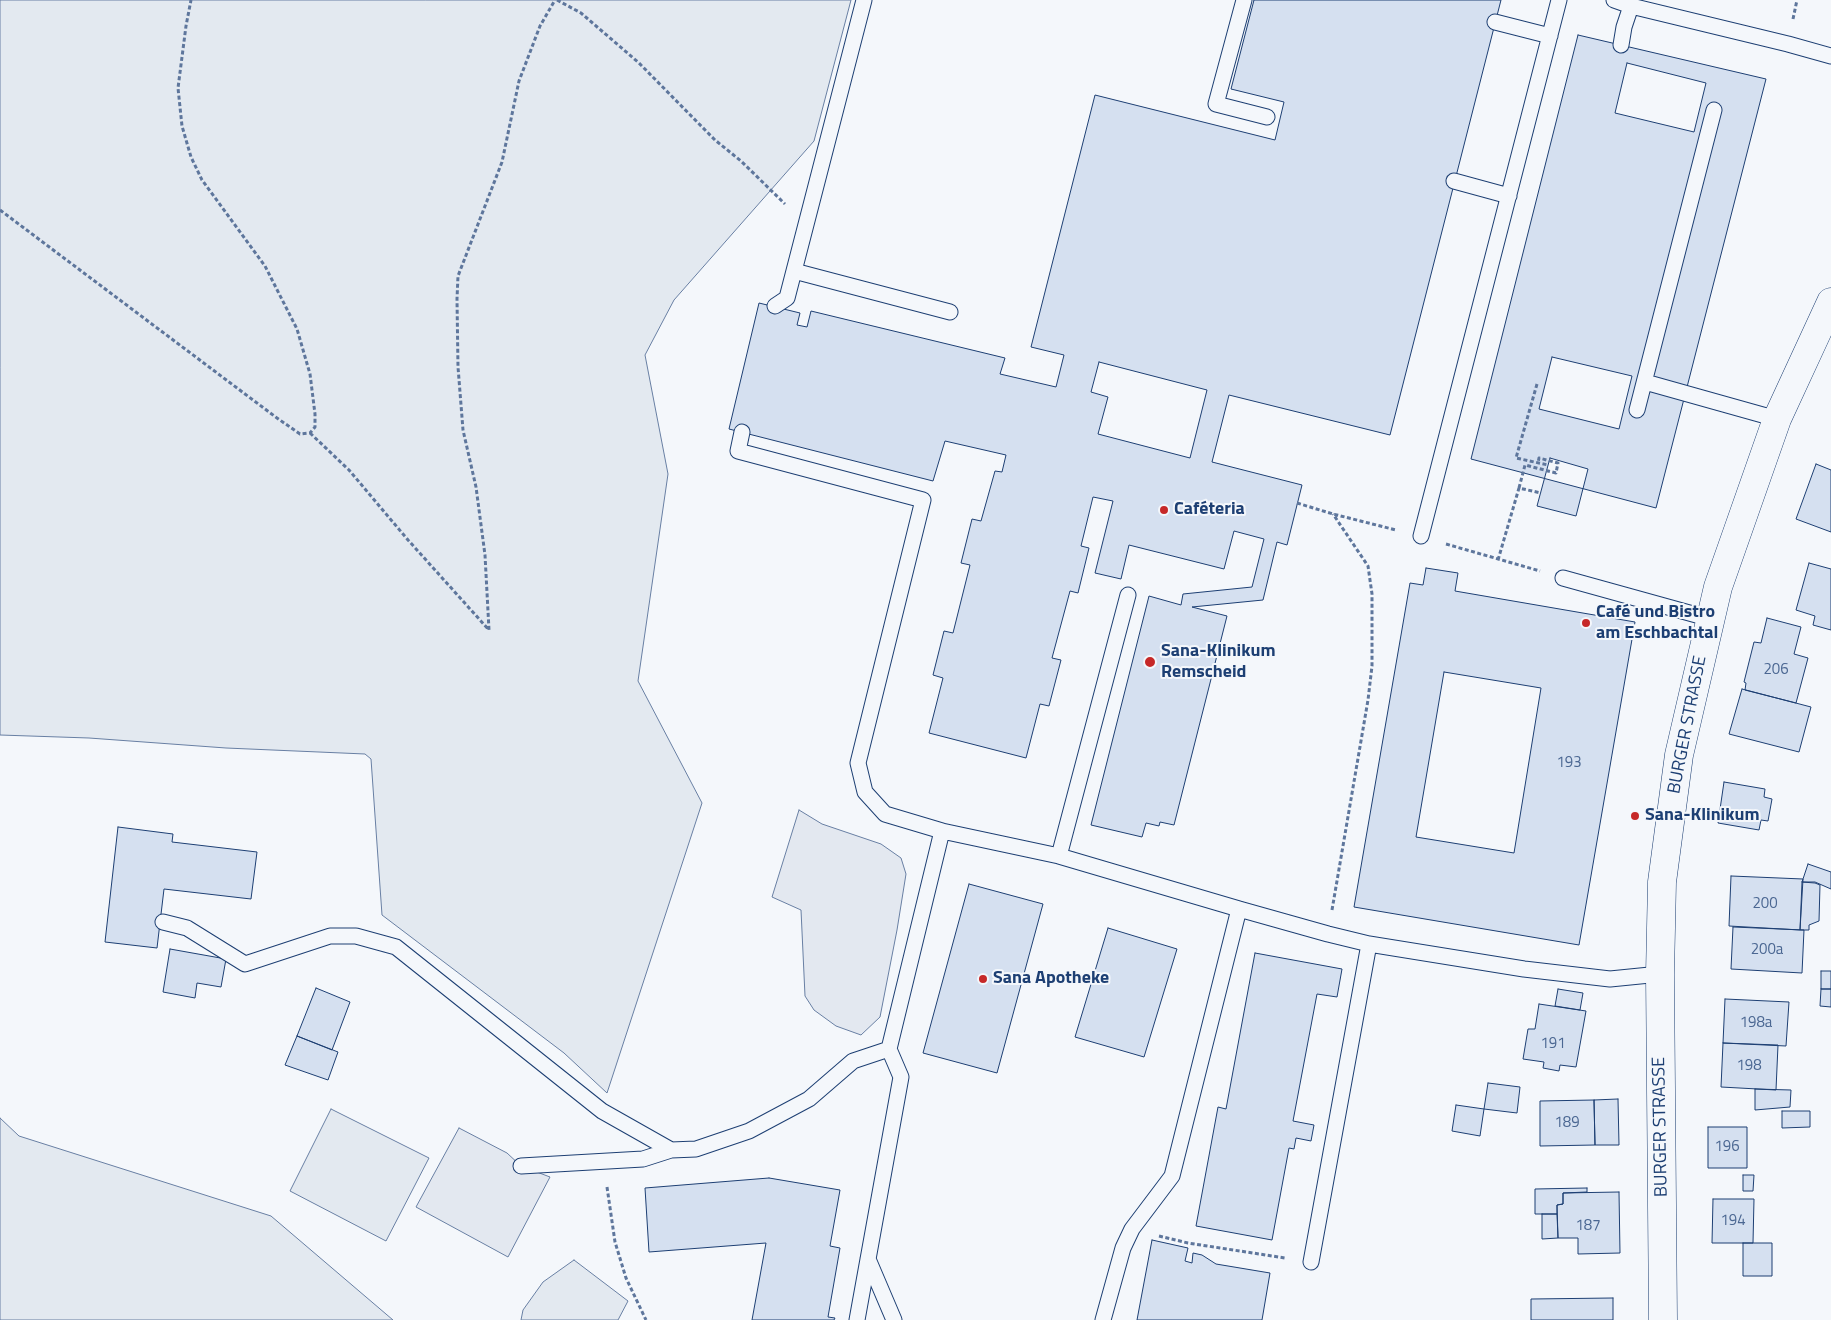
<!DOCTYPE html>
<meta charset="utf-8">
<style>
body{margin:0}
canvas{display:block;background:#f4f7fb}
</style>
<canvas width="1831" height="1320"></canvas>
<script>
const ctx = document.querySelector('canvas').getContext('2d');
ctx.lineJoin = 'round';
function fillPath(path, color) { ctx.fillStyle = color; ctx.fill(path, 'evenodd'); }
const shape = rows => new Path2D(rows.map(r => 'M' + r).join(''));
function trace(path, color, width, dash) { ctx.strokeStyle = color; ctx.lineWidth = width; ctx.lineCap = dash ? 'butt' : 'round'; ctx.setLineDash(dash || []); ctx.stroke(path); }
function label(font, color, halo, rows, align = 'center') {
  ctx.font = font + ' "Titillium Web",sans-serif'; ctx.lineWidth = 4; ctx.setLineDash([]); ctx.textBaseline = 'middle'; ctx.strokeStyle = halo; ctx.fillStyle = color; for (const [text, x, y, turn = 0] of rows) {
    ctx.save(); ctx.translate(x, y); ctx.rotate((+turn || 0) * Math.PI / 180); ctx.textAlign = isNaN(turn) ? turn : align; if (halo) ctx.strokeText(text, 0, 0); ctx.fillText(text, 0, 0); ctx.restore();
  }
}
const green = shape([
 [0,0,851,0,814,141,674,300,645,355,668,474,638,681,702,803,607,1093,564,1053,382,915,371,759,365,754,226,748,89,738,0,735,0,0],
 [331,1109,429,1158,386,1241,290,1191,331,1109],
 [0,1118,19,1136,271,1216,393,1320,0,1320,0,1118],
 [574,1260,628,1301,618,1320,521,1320,523,1310,543,1282,574,1260]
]);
const parking = shape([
 [799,810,822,824,881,844,901,858,906,874,897,930,880,1017,861,1035,836,1026,814,1010,805,996,801,910,772,897,799,810],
 [459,1128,507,1153,521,1166,550,1177,508,1257,416,1207,459,1128]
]);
const building = shape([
 [1254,0,1501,0,1390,435,1229,395,1212,462,1302,485,1287,545,1277,542,1263,600,1192,607,1227,616,1174,825,1160,822,1159,826,1146,823,1142,837,1091,825,1149,596,1181,605,1183,594,1252,587,1264,539,1234,531,1224,569,1129,545,1121,579,1095,573,1113,501,1093,497,1081,546,1089,548,1078,593,1070,591,1052,658,1061,660,1049,706,1040,704,1026,758,929,733,943,678,933,675,944,631,953,633,970,565,961,563,972,519,981,521,995,471,1002,472,1006,455,945,441,933,481,729,429,759,303,800,313,797,325,807,327,811,311,1005,358,1000,374,1056,387,1064,355,1031,347,1095,95,1275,140,1284,102,1231,89,1254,0],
 [1099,362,1207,390,1190,458,1098,434,1108,397,1091,392,1099,362],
 [1578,35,1766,79,1656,508,1471,459,1578,35],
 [1627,63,1706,83,1694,132,1615,113,1627,63],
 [1552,357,1632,376,1619,429,1539,409,1552,357],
 [1550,458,1588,469,1576,516,1537,506,1550,458],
 [1816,464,1831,470,1831,532,1796,519,1816,464],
 [1809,563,1831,569,1831,630,1813,625,1815,616,1796,610,1809,563],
 [1426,568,1458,573,1455,591,1635,622,1579,945,1354,907,1410,583,1423,585,1426,568],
 [1444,672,1541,688,1514,853,1416,837,1444,672],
 [1767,618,1801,627,1794,654,1808,658,1796,703,1745,690,1746,683,1744,682,1754,642,1761,643,1767,618],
 [1742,689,1811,707,1799,752,1729,734,1742,689],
 [1724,782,1765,789,1764,797,1772,799,1768,821,1761,820,1759,830,1718,823,1724,782],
 [118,827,173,834,172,842,257,852,251,899,164,889,157,948,105,942,118,827],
 [1808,864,1831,872,1831,889,1815,882,1802,882,1808,864],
 [1731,876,1803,879,1800,930,1729,926,1731,876],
 [1802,882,1815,883,1820,885,1819,921,1809,925,1809,930,1800,930,1802,882],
 [969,884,1043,904,997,1073,923,1053,969,884],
 [1733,927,1804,930,1802,973,1731,969,1733,927],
 [1108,928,1177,949,1144,1057,1075,1037,1108,928],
 [170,949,226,959,221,987,197,983,195,998,163,992,170,949],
 [1255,953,1342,969,1337,997,1317,994,1293,1121,1314,1125,1311,1141,1296,1138,1294,1149,1289,1148,1272,1240,1196,1226,1218,1107,1226,1109,1255,953],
 [1821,971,1831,971,1831,989,1821,989,1821,971],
 [316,988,350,1002,332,1050,297,1036,316,988],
 [1558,989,1583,993,1580,1010,1555,1006,1558,989],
 [1821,989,1831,989,1831,1007,1820,1006,1821,989],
 [1725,999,1789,1002,1786,1046,1723,1043,1725,999],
 [1539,1004,1586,1011,1576,1067,1560,1065,1559,1071,1543,1068,1544,1062,1523,1059,1528,1029,1535,1029,1539,1004],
 [297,1036,338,1052,328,1080,285,1065,297,1036],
 [1723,1043,1778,1045,1776,1090,1721,1087,1723,1043],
 [1488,1083,1520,1087,1517,1113,1484,1109,1488,1083],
 [1755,1089,1791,1090,1790,1107,1755,1110,1755,1089],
 [1618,1099,1619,1145,1595,1145,1594,1100,1618,1099],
 [1594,1100,1595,1145,1540,1146,1540,1101,1594,1100],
 [1456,1105,1484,1109,1480,1136,1452,1131,1456,1105],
 [1782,1111,1810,1111,1810,1127,1782,1128,1782,1111],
 [1708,1127,1747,1127,1747,1168,1708,1168,1708,1127],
 [1743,1175,1754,1175,1753,1191,1743,1191,1743,1175],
 [769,1178,840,1190,830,1246,840,1248,828,1317,835,1318,834,1320,752,1320,766,1243,649,1252,645,1188,769,1178],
 [1587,1188,1587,1192,1563,1193,1563,1204,1557,1205,1557,1214,1535,1214,1535,1189,1587,1188],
 [1619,1192,1620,1253,1578,1254,1578,1238,1558,1238,1557,1205,1563,1204,1563,1193,1619,1192],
 [1713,1199,1754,1199,1753,1243,1712,1243,1713,1199],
 [1542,1214,1557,1214,1558,1238,1542,1239,1542,1214],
 [1152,1240,1188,1248,1185,1261,1192,1263,1193,1253,1202,1255,1216,1264,1270,1273,1262,1320,1137,1320,1152,1240],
 [1743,1243,1772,1243,1772,1276,1743,1276,1743,1243],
 [1613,1298,1613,1320,1531,1320,1531,1299,1613,1298]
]);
const path = shape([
 [557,0,581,13,639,63,715,140,741,161,785,204],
 [1793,19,1797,0],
 [0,210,277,418,300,434,310,433,315,427,315,414,310,374,297,329,265,266,202,180,191,157,182,126,178,88,186,26,191,0],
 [1537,384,1516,458,1548,465],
 [310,433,349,470,408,540,489,630,485,555,476,487,463,430,458,367,457,299,458,276,502,162,519,81,540,26,555,0],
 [1519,488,1525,465,1556,473,1558,463,1539,458,1538,463],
 [1297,503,1333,514,1396,530],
 [1446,544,1540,571],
 [1498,560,1519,488,1541,493],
 [1332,910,1368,700,1372,666,1372,594,1368,566,1333,514],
 [607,1187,615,1242,626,1278,646,1320],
 [1159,1236,1188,1243,1285,1258]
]);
const service = shape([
 [1244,0,1216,104,1267,117],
 [1614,0,1631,6,1788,44,1831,56],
 [1495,22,1550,36],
 [1621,45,1624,27,1631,6],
 [1454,181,1509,196],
 [794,271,950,312],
 [775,306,787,298,864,0],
 [1645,382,1777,419],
 [1637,410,1714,110],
 [742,432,738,451,923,500,858,763,865,792,885,814,942,831],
 [1421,536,1559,0],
 [1563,578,1711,619],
 [1128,595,1059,856,1239,909],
 [163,922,187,928,245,964,330,936,356,936,396,947,602,1111,671,1150],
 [521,1166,643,1159,671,1150,696,1149,749,1131,809,1099,853,1061,889,1049,942,831,1059,856],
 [868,1259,894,1320],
 [1311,1262,1369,944,1524,969,1610,979,1660,974],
 [857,1320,901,1077,889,1049],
 [1103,1320,1123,1248,1132,1229,1172,1176,1239,909,1328,934,1369,944]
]);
const secondary = shape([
 [1663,1320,1660,974,1662,882,1679,755,1718,587,1777,419,1831,302]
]);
const markers = [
 [1164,510,5,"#c62828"],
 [1586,623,5,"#c62828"],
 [1150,662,6,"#c62828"],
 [1635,816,5,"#c62828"],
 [983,979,5,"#c62828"]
];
const numberNames = [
 ["206",1776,670],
 ["193",1569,763],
 ["200",1765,904],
 ["200a",1767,950],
 ["198a",1756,1023],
 ["191",1553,1044],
 ["198",1749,1066],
 ["189",1567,1123],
 ["196",1727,1147],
 ["194",1733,1221],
 ["187",1588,1226]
];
const poiNames = [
 ["Caféteria",1174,510],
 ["Café und Bistro",1596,613],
 ["am Eschbachtal",1596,634],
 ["Sana-Klinikum",1161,652],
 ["Remscheid",1161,673],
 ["Sana-Klinikum",1645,816],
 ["Sana Apotheke",993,979]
];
const streetNames = [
 ["BURGER STRASSE",1688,725,-79],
 ["BURGER STRASSE",1661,1127,-91]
];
fillPath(green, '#e3e9f0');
trace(green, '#687fa3', 1);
fillPath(parking, '#e3e8f0');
trace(parking, '#687fa3', 1);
fillPath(building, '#d5e0f0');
trace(building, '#1d3f73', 1);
trace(service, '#1d3f73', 17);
trace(secondary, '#1d3f73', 29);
trace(path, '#5e769c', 3, [4, 2.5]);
trace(service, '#f4f7fb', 15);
trace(secondary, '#f4f7fb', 28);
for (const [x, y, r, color] of markers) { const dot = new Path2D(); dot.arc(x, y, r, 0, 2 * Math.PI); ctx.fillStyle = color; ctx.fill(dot); trace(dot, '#f4f7fb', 2); }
label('15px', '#4b6792', null, numberNames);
label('bold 18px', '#1d3f73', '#f4f7fb', poiNames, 'left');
label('18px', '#1d3f73', '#f4f7fb', streetNames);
</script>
